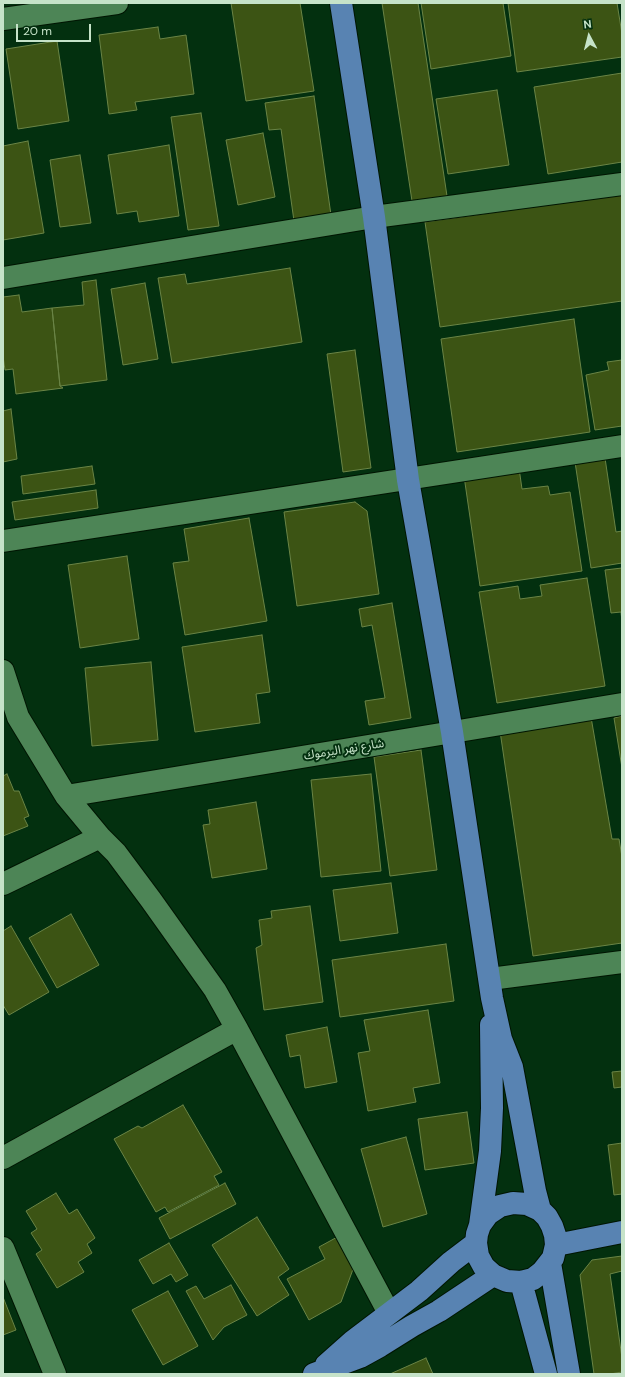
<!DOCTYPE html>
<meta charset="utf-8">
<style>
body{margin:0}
#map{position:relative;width:625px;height:1377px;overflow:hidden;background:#03300f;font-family:"DM Sans",sans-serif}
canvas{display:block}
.frame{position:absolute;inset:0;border:4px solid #c6e3c9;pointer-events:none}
.north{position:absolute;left:569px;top:16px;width:40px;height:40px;-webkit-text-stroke:3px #03300f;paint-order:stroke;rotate:353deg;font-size:11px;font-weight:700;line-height:16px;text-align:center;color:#c6e3c9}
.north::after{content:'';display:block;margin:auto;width:14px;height:18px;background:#c6e3c9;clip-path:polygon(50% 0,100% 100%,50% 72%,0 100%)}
.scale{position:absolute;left:16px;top:24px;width:75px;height:18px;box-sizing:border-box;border:2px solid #c6e3c9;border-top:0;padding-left:5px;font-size:12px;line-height:14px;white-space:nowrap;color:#c6e3c9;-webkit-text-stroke:3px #03300f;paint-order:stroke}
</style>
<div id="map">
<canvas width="625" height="1377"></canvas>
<div class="frame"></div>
<div class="north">N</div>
<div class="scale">20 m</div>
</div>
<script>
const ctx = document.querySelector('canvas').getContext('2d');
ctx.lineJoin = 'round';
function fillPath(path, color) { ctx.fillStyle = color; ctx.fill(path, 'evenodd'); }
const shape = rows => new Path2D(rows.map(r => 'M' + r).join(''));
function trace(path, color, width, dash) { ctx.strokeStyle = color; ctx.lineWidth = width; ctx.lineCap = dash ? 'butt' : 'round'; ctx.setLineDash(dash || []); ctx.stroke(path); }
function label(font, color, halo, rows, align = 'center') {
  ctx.font = font + ' "DM Sans","Noto Sans Arabic",sans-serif'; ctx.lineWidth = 4; ctx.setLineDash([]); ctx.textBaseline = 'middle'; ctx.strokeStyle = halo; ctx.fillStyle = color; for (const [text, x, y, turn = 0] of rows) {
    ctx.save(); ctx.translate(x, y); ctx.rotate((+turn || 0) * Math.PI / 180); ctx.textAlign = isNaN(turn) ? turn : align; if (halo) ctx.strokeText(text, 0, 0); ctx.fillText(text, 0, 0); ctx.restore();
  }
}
const building = shape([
 [231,3,300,3,314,91,246,101,231,3],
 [382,3,418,3,447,196,412,201,382,3],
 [421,3,503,3,511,56,431,69,421,3],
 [508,3,617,3,622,34,622,57,517,72,508,3],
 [158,27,160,39,186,35,194,94,135,102,137,110,109,114,99,35,158,27],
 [57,41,69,121,18,129,6,49,57,41],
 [622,73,622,162,548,174,534,87,622,73],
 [497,90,509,165,448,174,436,99,497,90],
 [314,96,331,215,294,221,281,129,269,130,265,103,314,96],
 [201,113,219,226,188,230,171,117,201,113],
 [263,133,275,197,238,205,226,140,263,133],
 [28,141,44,233,3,240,3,146,28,141],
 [169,145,179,216,139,222,137,211,117,214,108,155,169,145],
 [80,155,91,223,60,227,50,160,80,155],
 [622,194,622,301,440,327,425,222,622,194],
 [290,268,302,342,172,363,158,278,185,274,187,284,290,268],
 [96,280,107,380,60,386,52,308,84,305,82,282,96,280],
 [145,283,158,359,123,365,111,289,145,283],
 [19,295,22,312,52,308,60,386,63,388,16,394,13,369,5,370,3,356,3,297,19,295],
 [574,319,590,432,457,452,441,339,574,319],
 [355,350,371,468,343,472,327,354,355,350],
 [622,360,622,426,595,430,586,375,609,370,607,362,622,360],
 [11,409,17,459,3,462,3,411,11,409],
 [605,458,616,532,622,531,622,563,591,568,575,462,605,458],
 [92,466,95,484,23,494,21,476,92,466],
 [519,468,522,489,548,486,550,495,570,492,582,571,480,586,464,476,519,468],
 [96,490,98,508,15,520,12,502,96,490],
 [355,502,367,511,379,594,297,606,284,512,355,502],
 [249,518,267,621,185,635,173,563,189,561,184,529,249,518],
 [127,556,139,639,80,648,68,565,127,556],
 [622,568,622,622,621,612,611,613,605,570,622,568],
 [587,578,605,686,497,703,479,592,518,586,520,599,542,596,540,585,587,578],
 [392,603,411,718,369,725,365,701,385,698,372,625,362,627,359,609,392,603],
 [262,635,270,692,256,694,260,723,195,732,182,647,262,635],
 [151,662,158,740,92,746,85,668,151,662],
 [622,716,622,768,614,718,622,716],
 [591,717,612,839,619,839,622,857,622,943,533,956,500,731,591,717],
 [421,750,437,870,390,876,374,757,421,750],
 [7,774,14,791,19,791,29,816,24,818,28,826,3,836,3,776,7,774],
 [371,774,381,871,321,877,311,780,371,774],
 [256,802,267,869,212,878,203,825,210,824,208,810,256,802],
 [391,883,398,933,340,941,333,890,391,883],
 [310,906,323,1002,264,1010,256,948,262,945,259,920,272,918,271,911,310,906],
 [71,914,99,965,57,988,29,938,71,914],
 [11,926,49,992,9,1015,3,1005,3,931,11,926],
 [446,944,454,1001,340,1017,332,960,446,944],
 [428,1010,440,1083,413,1088,416,1102,368,1111,358,1053,370,1051,364,1020,428,1010],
 [327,1027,337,1082,305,1088,300,1055,290,1057,286,1035,327,1027],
 [622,1071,622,1087,614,1088,612,1072,622,1071],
 [183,1105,222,1172,214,1176,219,1185,168,1212,165,1207,156,1212,114,1139,138,1126,142,1128,183,1105],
 [467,1112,474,1163,425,1170,418,1119,467,1112],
 [406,1137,427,1214,383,1227,361,1149,406,1137],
 [622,1143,622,1194,614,1195,608,1145,622,1143],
 [225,1183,236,1204,170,1239,159,1218,225,1183],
 [56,1193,69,1214,77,1209,95,1238,87,1244,92,1253,78,1262,84,1272,57,1288,36,1254,42,1250,31,1233,37,1229,26,1211,56,1193],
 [257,1217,289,1269,278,1277,289,1295,257,1316,212,1245,257,1217],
 [341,1235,356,1261,341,1302,309,1320,287,1279,325,1259,319,1247,341,1235],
 [169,1243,188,1275,176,1282,171,1274,153,1284,139,1260,169,1243],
 [622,1256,622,1271,610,1274,622,1358,622,1372,610,1374,594,1374,580,1275,592,1260,622,1256],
 [231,1285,247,1315,224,1327,213,1340,186,1291,196,1286,204,1299,231,1285],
 [168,1291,198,1346,163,1365,132,1310,168,1291],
 [3,1297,16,1330,3,1335,3,1297],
 [426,1358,433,1374,390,1374,426,1358]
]);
const minor = shape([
 [3,19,117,3],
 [3,278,374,217,622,184],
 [3,541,622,446],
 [3,671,18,717,66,796,100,837,116,853,151,900,215,990,237,1029,389,1313],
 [66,796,622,704],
 [3,884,100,837],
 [490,979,622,962],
 [3,1158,237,1029],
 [3,1248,55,1374]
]);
const major = shape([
 [341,3,374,217,408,480,452,732,492,998,501,1039,512,1067,535,1191,540,1210],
 [480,1225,488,1214,500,1206,513,1203,527,1204,540,1210,547,1217,552,1226,555,1235,556,1245,553,1258,542,1272,533,1279,521,1282,507,1281,493,1275,484,1267,478,1256,476,1243,477,1234,480,1225,490,1151,492,1108,491,1025],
 [556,1245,622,1232],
 [550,1263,569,1374],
 [521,1282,546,1374],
 [326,1365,353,1341,419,1291,451,1262,476,1243],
 [314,1374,360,1357,380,1346,412,1326,439,1311,493,1275]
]);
const streetNames = [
 ["شارع نهر اليرموك",344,750,-9]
];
fillPath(building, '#3c5414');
trace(building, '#6a8446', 1);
trace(minor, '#001502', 24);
trace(major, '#001502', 24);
trace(minor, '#4d8556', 22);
trace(major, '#5883b2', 22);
label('12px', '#c6e3c9', '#03300f', streetNames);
</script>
